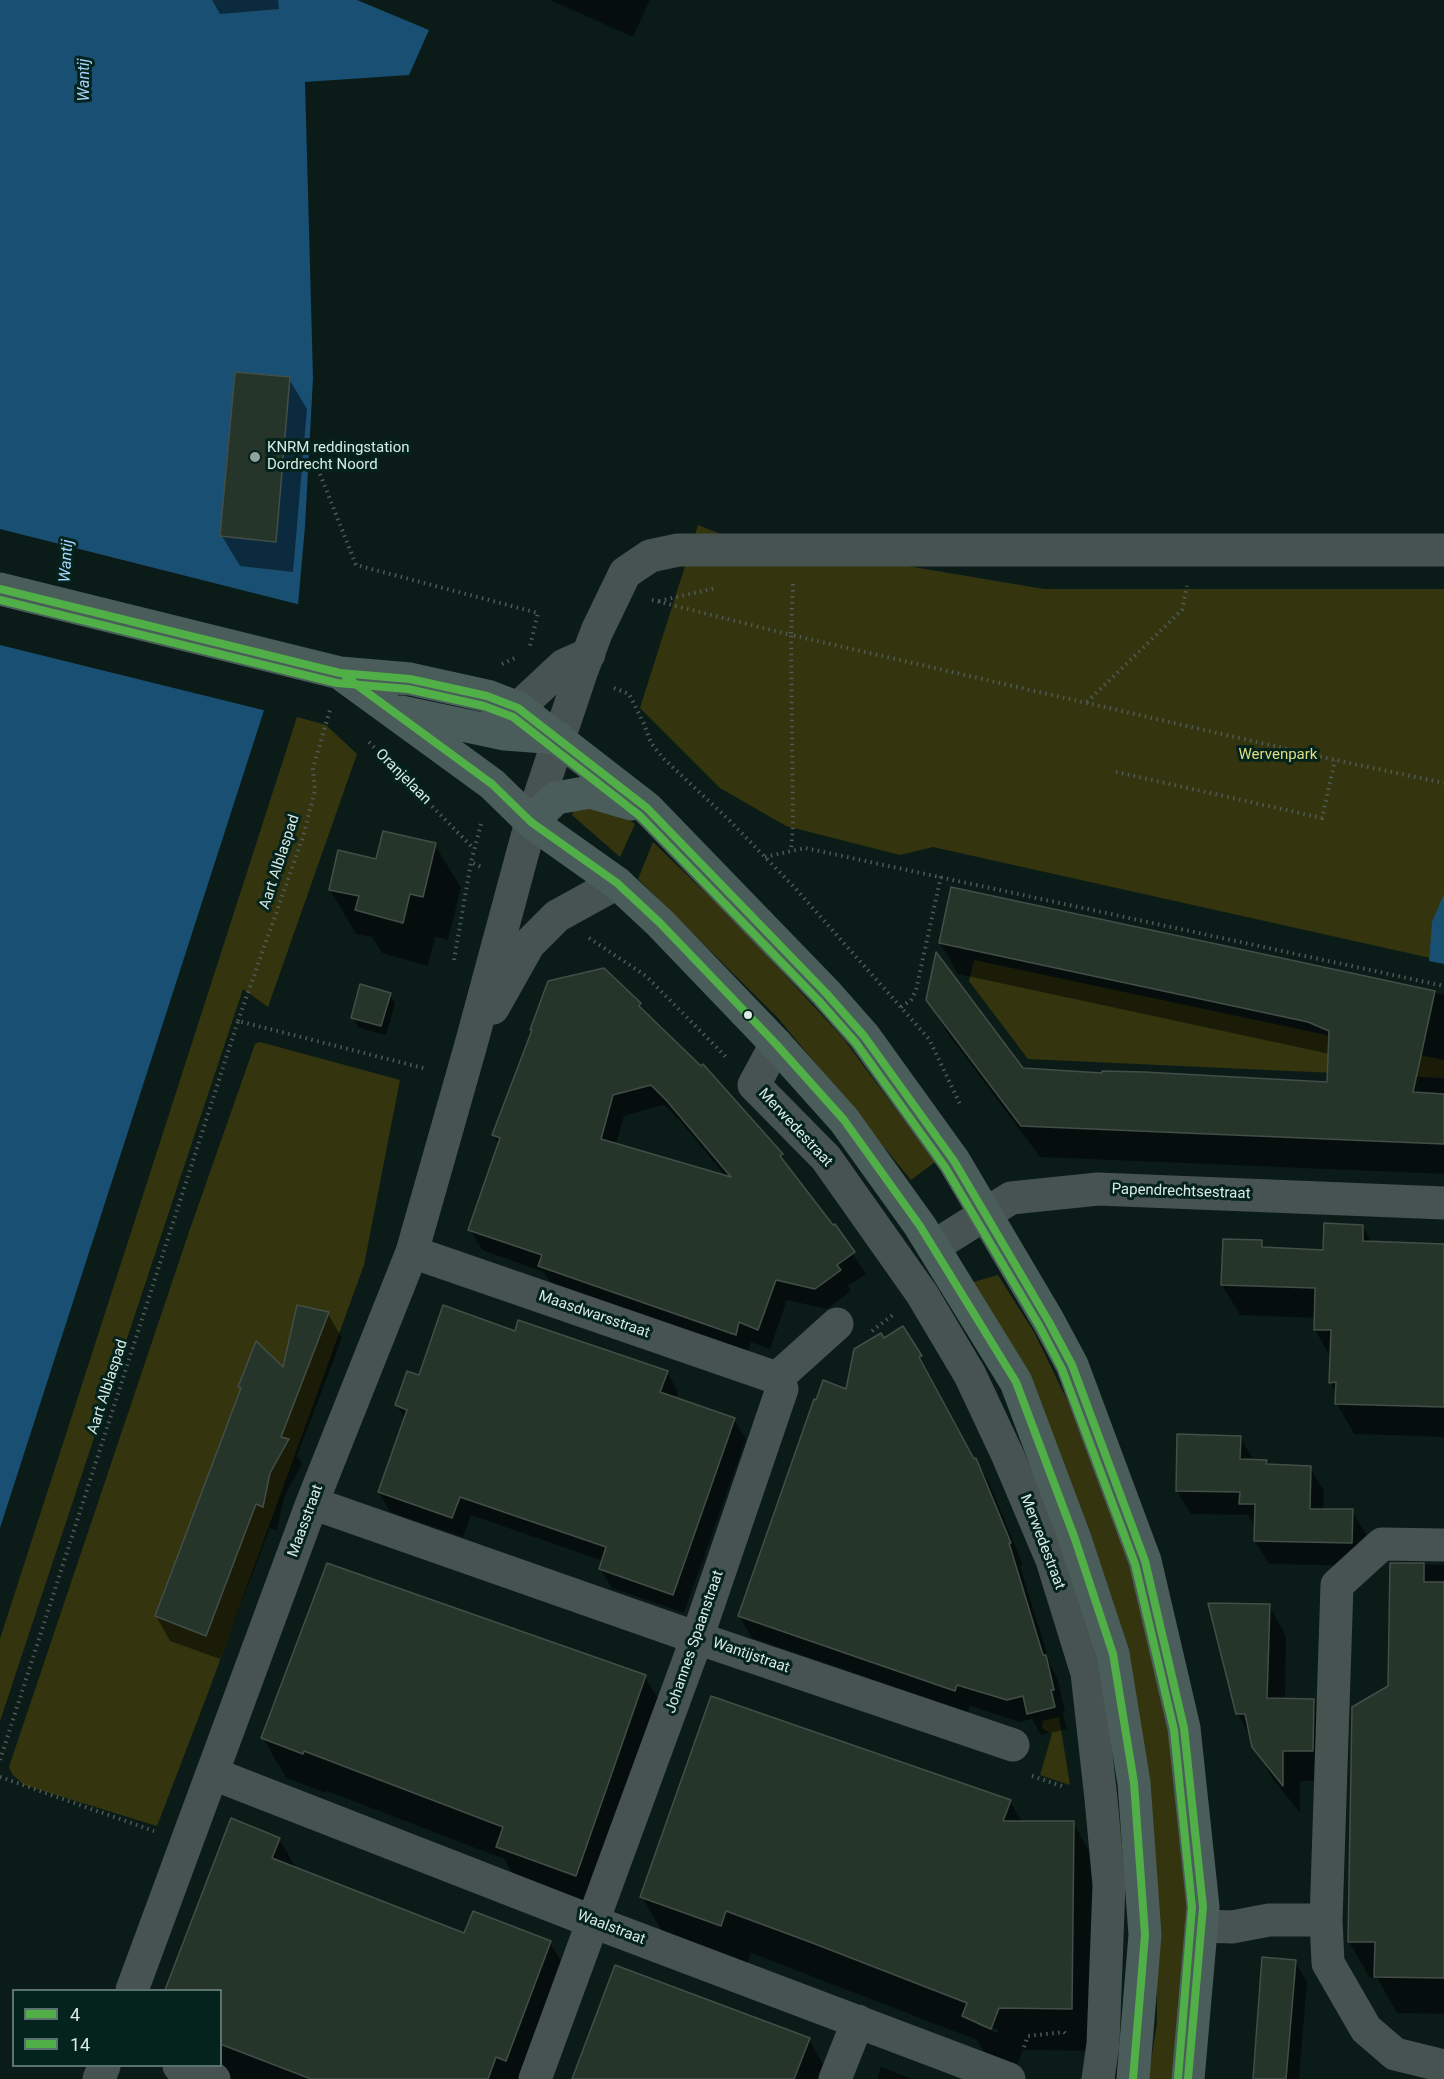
<!DOCTYPE html>
<style>
body{margin:0}
#map{position:relative;width:1444px;height:2079px;overflow:hidden;background:#0b1c18;font-family:Roboto,sans-serif}
canvas{display:block}
.legend{position:absolute;left:12px;top:1989px;width:210px;height:78px;box-sizing:border-box;background:#04231c;border:2px solid #5a736c;margin:0;padding:8px 10px;list-style:none;font-size:18px;color:#daeae5}
.legend li{display:flex;align-items:center;gap:12px;height:30px}
.legend b{width:30px;border:2px solid #5a736c}
</style>
<div id="map">
<canvas width="1444" height="2079"></canvas>
<ul class="legend">
<li><b style="height:8px;background:#50af46"></b>4</li>
<li><b style="height:8px;background:#50af46"></b>14</li>
</ul>
</div>
<script>
const ctx = document.querySelector('canvas').getContext('2d');
ctx.lineJoin = 'round';
function fillPath(path, color) { ctx.fillStyle = color; ctx.fill(path, 'evenodd'); }
const shape = rows => new Path2D(rows.map(r => 'M' + r).join(''));
function trace(path, color, width, dash) { ctx.strokeStyle = color; ctx.lineWidth = width; ctx.lineCap = dash ? 'butt' : 'round'; ctx.setLineDash(dash || []); ctx.stroke(path); }
function label(font, color, halo, rows, align = 'center') {
  ctx.font = font + ' Roboto,sans-serif'; ctx.lineWidth = 6; ctx.setLineDash([]); ctx.textBaseline = 'middle'; ctx.strokeStyle = halo; ctx.fillStyle = color; for (const [text, x, y, turn = 0] of rows) {
    ctx.save(); ctx.translate(x, y); ctx.rotate((+turn || 0) * Math.PI / 180); ctx.textAlign = isNaN(turn) ? turn : align; if (halo) ctx.strokeText(text, 0, 0); ctx.fillText(text, 0, 0); ctx.restore();
  }
}
const green = shape([
 [698,525,723,535,1044,589,1444,589,1444,961,933,847,900,855,786,826,720,788,640,708],
 [297,717,326,725,357,754,268,1007,243,989,0,1721,0,1639],
 [589,804,619,813,635,824,620,857,572,815,575,807],
 [653,842,739,925,843,1038,935,1162,911,1180,778,1018,638,879],
 [974,960,1444,1060,1444,1078,1028,1059,969,981],
 [260,1042,400,1080,364,1265,208,1693,157,1826,24,1785,13,1775,9,1767,190,1229,255,1044],
 [998,1275,1035,1334,1068,1402,1145,1598,1168,1705,1190,1927,1181,2079,1148,2079,1157,2023,1157,1892,1146,1759,963,1285],
 [1059,1717,1070,1785,1040,1775,1052,1734,1042,1728,1043,1721]
]);
const water = shape([
 [0,0,357,0,429,30,409,75,305,82,313,378,305,526,298,605,0,1528],
 [1444,894,1444,964,1429,961,1432,922]
]);
const pier = shape([
 [0,529,301,605,267,711,0,645]
]);
const shadow = shape([
 [212,0,278,0,279,9,220,14],
 [550,0,650,0,633,37],
 [289,379,307,409,293,572,240,566,222,536],
 [435,845,461,888,448,940,435,937,428,966,382,953,372,937,356,934,330,890,378,861],
 [952,889,1444,995,1444,1174,1040,1157,946,1031,928,1000,1022,1070,1329,1083,1330,1054,958,974,940,943],
 [390,994,395,1004,386,1035,359,1028,353,1018],
 [640,1004,647,1015,701,1069,703,1066,781,1155,793,1176,832,1227,834,1226,866,1274,848,1286,851,1291,827,1309,787,1300,770,1349,751,1342,747,1355,552,1286,544,1272,482,1250,470,1229,499,1145,493,1135],
 [664,1105,681,1122,727,1178,616,1145,624,1116],
 [1363,1226,1372,1243,1444,1246,1444,1437,1354,1434,1337,1404,1337,1394,1330,1382,1331,1358,1315,1330,1316,1318,1240,1315,1222,1285,1225,1240,1261,1242,1265,1248,1324,1252],
 [328,1314,342,1338,297,1456,302,1464,284,1498,277,1530,270,1528,220,1659,170,1641,156,1616,242,1390,240,1387,284,1370],
 [516,1333,667,1372,678,1392,676,1399,734,1419,746,1439,684,1613,612,1588,600,1569,603,1561,471,1515,463,1537,390,1512,379,1492,405,1420,397,1405,420,1376],
 [884,1340,920,1356,974,1461,976,1460,989,1482,1023,1565,1020,1566,1051,1667,1058,1679,1065,1712,1063,1712,1067,1729,1041,1735,1032,1719,1020,1722,970,1706,968,1712,752,1638,739,1616,847,1391],
 [1240,1437,1254,1461,1266,1462,1268,1466,1310,1467,1324,1491,1323,1510,1352,1511,1366,1534,1365,1566,1269,1564,1255,1541,1255,1527,1248,1515,1191,1514,1177,1491],
 [1391,1564,1444,1565,1444,2014,1397,2013,1377,1978,1370,1978,1349,1942,1390,1686],
 [1269,1605,1286,1636,1285,1700,1314,1700,1331,1731,1330,1781,1300,1781,1300,1813,1272,1778,1238,1714],
 [645,1677,669,1717,599,1916,521,1888,504,1859,327,1791,326,1793,286,1778,263,1738],
 [1010,1801,1022,1822,1073,1822,1097,1865,1096,2051,1023,2050,1015,2071,988,2059,977,2040,751,1953,746,1968,667,1940,642,1897],
 [977,2021,998,2030,997,2033,977,2025],
 [232,1820,279,1839,297,1869,465,1935,550,1942,572,1981,536,2079,220,2079,220,1990,166,1990],
 [1295,1961,1307,1982,1299,2079,1255,2079],
 [809,2040,832,2079,574,2079],
 [881,2067,912,2079,877,2079]
]);
const building = shape([
 [235,372,290,377,276,542,220,536,235,372],
 [383,831,436,843,423,897,410,894,403,923,355,910,359,896,329,890,338,850,376,859,383,831],
 [951,887,1435,991,1413,1092,1444,1094,1444,1144,1021,1126,926,1000,936,952,1023,1068,1102,1073,1102,1071,1144,1072,1327,1082,1329,1031,1308,1022,939,943,951,887],
 [604,968,641,1003,639,1006,701,1066,703,1064,783,1154,780,1156,833,1225,835,1224,855,1252,837,1265,841,1270,815,1289,776,1280,758,1330,739,1322,736,1335,538,1266,542,1255,468,1230,500,1138,492,1135,532,1030,530,1030,548,981,604,968],
 [651,1085,667,1101,731,1177,601,1139,613,1095,651,1085],
 [360,984,391,993,381,1026,351,1018,360,984],
 [1324,1223,1363,1225,1363,1241,1444,1244,1444,1407,1335,1404,1336,1382,1329,1383,1331,1330,1314,1330,1315,1288,1221,1285,1223,1239,1262,1240,1262,1247,1323,1250,1324,1223],
 [297,1305,329,1312,281,1437,289,1439,270,1473,263,1507,256,1504,206,1636,155,1616,241,1388,238,1387,256,1341,283,1367,297,1305],
 [443,1305,515,1331,518,1320,668,1371,660,1392,735,1418,673,1595,599,1569,606,1547,460,1497,452,1518,378,1492,407,1410,395,1405,407,1371,419,1375,443,1305],
 [903,1326,922,1356,919,1357,974,1459,976,1458,1011,1543,1009,1543,1043,1655,1046,1655,1054,1690,1051,1690,1055,1707,1027,1714,1023,1696,1007,1700,957,1685,955,1691,738,1616,814,1399,816,1400,823,1380,846,1389,854,1349,881,1333,884,1338,903,1326],
 [1177,1434,1241,1436,1240,1459,1267,1460,1266,1464,1311,1466,1310,1509,1353,1509,1352,1543,1254,1541,1255,1504,1239,1504,1240,1492,1176,1491,1177,1434],
 [327,1563,646,1675,576,1876,496,1847,503,1827,304,1751,303,1754,261,1738,327,1563],
 [1390,1563,1424,1563,1424,1582,1444,1582,1444,1978,1374,1977,1375,1942,1348,1942,1352,1707,1388,1686,1390,1563],
 [1208,1603,1270,1604,1267,1698,1314,1699,1313,1751,1283,1751,1283,1786,1252,1747,1245,1714,1236,1714,1208,1603],
 [711,1696,1011,1800,1003,1821,1074,1821,1072,2009,999,2008,991,2029,962,2016,967,2003,810,1942,726,1911,721,1926,640,1897,711,1696],
 [231,1818,280,1838,272,1858,464,1933,473,1911,551,1941,506,2061,496,2057,488,2079,311,2079,220,2044,220,1990,165,1990,231,1818],
 [1262,1957,1296,1960,1286,2079,1253,2079,1262,1957],
 [615,1965,810,2038,794,2079,572,2079,615,1965]
]);
const path = shape([
 [320,474,356,565,538,613,530,646],
 [793,584,791,635,1335,760,1444,783],
 [652,600,791,635,793,825,791,851],
 [659,601,716,588],
 [502,664,517,657],
 [614,688,629,694,644,724,651,743,664,759,729,820,795,888,929,1039,960,1104],
 [1087,702,1182,610,1187,586],
 [369,742,473,848],
 [1116,772,1322,818,1335,760],
 [481,824,471,862,483,868],
 [765,857,805,848,1444,986],
 [589,938,646,976,728,1059],
 [454,960,471,862],
 [901,1007,911,1000,916,990,941,876],
 [238,1021,303,837,315,790,313,768,330,710],
 [872,1331,894,1314],
 [0,1760,238,1021,427,1069],
 [1032,1776,1065,1787],
 [0,1777,154,1831],
 [1024,2047,1028,2036,1064,2032,1067,2035]
]);
const minor = shape([
 [518,708,564,665,589,654],
 [493,1008,529,944,557,916,617,883],
 [776,1044,754,1085,826,1158,922,1294,970,1375,1008,1456,1052,1560,1087,1673,1101,1799,1109,1885,1103,2044,1098,2079],
 [933,1247,1011,1198,1098,1189,1444,1203],
 [412,1252,777,1378],
 [777,1378,837,1324],
 [312,1503,697,1638,1013,1745],
 [1444,1545,1382,1544,1337,1585,1326,1920,1328,1963,1366,2029,1395,2054,1444,2066],
 [214,1774,594,1922,1009,2079],
 [1201,1926,1232,1927,1269,1920,1326,1920],
 [132,1990,312,1503,412,1252,470,1048,531,822,581,673,597,631,625,573,650,556,678,550,1444,550],
 [179,2066,214,2079],
 [99,2079,104,2066],
 [535,2079,697,1638,782,1389,777,1378],
 [835,2079,858,2021]
]);
const major = shape([
 [0,589,340,673,410,679,487,696,518,708,647,808,826,993,864,1036,954,1161,1049,1322,1072,1365,1145,1561,1184,1728,1203,1907,1188,2079],
 [341,674,492,784,531,822,617,883,660,923,776,1044,844,1120,920,1226,1016,1382,1075,1539,1113,1654,1134,1783,1145,1935,1133,2079],
 [401,712,505,734,558,738],
 [531,822,556,798,590,792,631,804]
]);
const bus1 = shape([
 [0,589,340,673,410,679,487,696,518,708,647,808,826,993,864,1036,954,1161,1049,1322,1072,1365,1145,1561,1184,1728,1203,1907,1188,2079],
 [346,677,492,784,531,822,617,883,660,923,776,1044,844,1120,920,1226,1016,1382,1075,1539,1113,1654,1134,1783,1145,1935,1133,2079]
]);
const bus2 = shape([
 [0,600,337,683,408,689,484,706,513,717,640,816,818,1000,856,1043,945,1167,1040,1327,1062,1369,1135,1564,1174,1730,1192,1907,1178,2078]
]);
const markers = [
 [255,457,6,"#92a29d"],
 [748,1015,5,"#daeae5"]
];
const poiNames = [
 ["KNRM reddingstation",267,448],
 ["Dordrecht Noord",267,465]
];
const parkNames = [
 ["Wervenpark",1278,755]
];
const streetNames = [
 ["Oranjelaan",403,777,45],
 ["Aart Alblaspad",280,862,-72],
 ["Merwedestraat",795,1128,47],
 ["Papendrechtsestraat",1181,1192,2],
 ["Maasdwarsstraat",594,1315,19],
 ["Aart Alblaspad",108,1387,-72],
 ["Maasstraat",306,1521,-70],
 ["Merwedestraat",1042,1542,69],
 ["Johannes Spaanstraat",695,1642,-71],
 ["Wantijstraat",751,1656,19],
 ["Waalstraat",611,1928,21]
];
const waterNames = [
 ["Wantij",85,80,-90],
 ["Wantij",67,561,-86]
];
fillPath(green, '#34350e');
fillPath(water, '#184f72');
fillPath(pier, '#0b1c18');
fillPath(shadow, '#0007');
fillPath(building, '#25352a');
trace(building, '#434e48', 1.5);
trace(path, '#4f5a57', 4, [1.5, 4.5]);
trace(minor, '#475350', 33);
trace(major, '#4a5d5b', 33);
trace(bus1, '#50af46', 8);
trace(bus2, '#50af46', 8);
for (const [x, y, r, color] of markers) { const dot = new Path2D(); dot.arc(x, y, r, 0, 2 * Math.PI); ctx.fillStyle = color; ctx.fill(dot); trace(dot, '#04231c', 2); }
label('15px', '#daeae5', '#04231c', poiNames, 'left');
label('15px', '#dfde7f', '#04231c', parkNames);
label('15px', '#daeae5', '#04231c', streetNames);
label('italic 16px', '#a7d5fa', '#04231c', waterNames);
</script>
